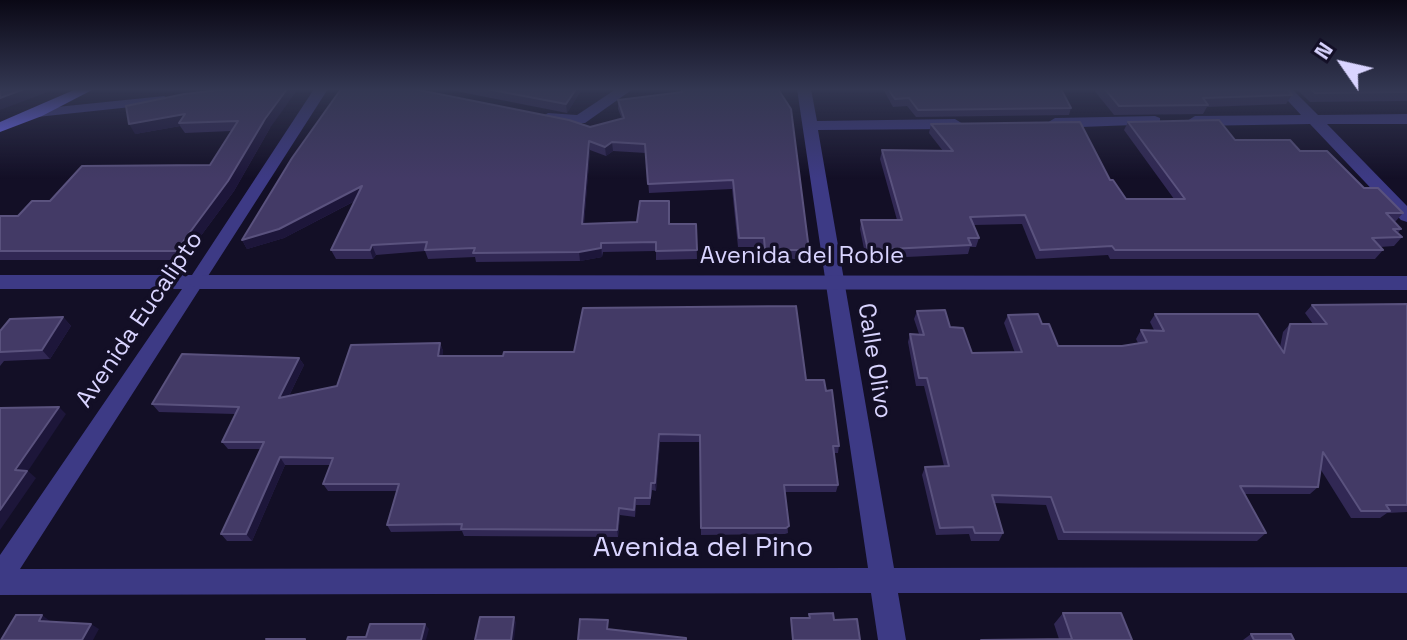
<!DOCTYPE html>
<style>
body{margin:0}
#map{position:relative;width:1407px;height:640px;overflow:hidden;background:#130f26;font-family:"Space Grotesk",sans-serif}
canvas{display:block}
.north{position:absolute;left:1303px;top:24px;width:80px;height:80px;-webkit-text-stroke:6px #130f26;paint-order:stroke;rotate:304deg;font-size:22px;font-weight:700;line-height:32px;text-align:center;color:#d9d4ff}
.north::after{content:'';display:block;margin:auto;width:28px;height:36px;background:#d9d4ff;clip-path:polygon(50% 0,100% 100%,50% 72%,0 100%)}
</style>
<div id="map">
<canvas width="1407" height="640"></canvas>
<div class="north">N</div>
</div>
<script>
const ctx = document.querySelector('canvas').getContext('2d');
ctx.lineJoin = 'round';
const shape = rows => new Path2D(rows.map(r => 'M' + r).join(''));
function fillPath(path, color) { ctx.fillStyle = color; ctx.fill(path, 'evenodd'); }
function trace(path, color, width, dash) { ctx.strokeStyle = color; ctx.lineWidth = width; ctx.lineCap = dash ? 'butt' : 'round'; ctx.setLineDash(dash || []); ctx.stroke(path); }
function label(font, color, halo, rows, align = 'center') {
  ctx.font = font + ' "Space Grotesk",sans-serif'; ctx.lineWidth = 7; ctx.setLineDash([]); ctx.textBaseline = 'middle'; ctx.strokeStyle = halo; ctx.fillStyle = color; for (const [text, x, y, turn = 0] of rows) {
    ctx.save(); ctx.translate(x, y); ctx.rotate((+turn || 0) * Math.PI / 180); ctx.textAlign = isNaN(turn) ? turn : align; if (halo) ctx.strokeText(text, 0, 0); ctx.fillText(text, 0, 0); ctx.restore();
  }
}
const minor = shape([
 [314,89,328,89,20,569,868,568,797,89,811,89,817,121,955,119,963,124,955,129,818,130,894,568,1407,567,1407,593,898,593,906,640,878,640,871,593,0,595,0,555,182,289,0,289,0,275,192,275,314,89],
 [616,89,633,89,585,123,548,123,540,118,548,113,577,115,616,89],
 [1277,89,1292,89,1318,115,1407,114,1407,124,1327,124,1407,206,1407,222,1401,220,1310,124,1195,126,1187,121,1195,116,1301,115,1277,89],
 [164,96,171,100,169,103,37,117,30,113,37,109,164,96],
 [1155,116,1160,118,1160,124,1055,128,1047,123,1055,118,1155,116]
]);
const tertiary = shape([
 [197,275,1407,276,1407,290,197,289,187,282,197,275]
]);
const secondary = shape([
 [76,89,94,89,42,116,0,132,0,122,76,89]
]);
const wall = shape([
 [130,89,187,89,171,91],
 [227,89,270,128,234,191,183,260,0,260,0,216,18,216,50,201,210,165,231,131,185,133,180,126,135,134],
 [341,89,590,127,622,119,618,109,618,100,681,93,680,89,778,89,809,250,807,259,765,259,764,247,738,247,732,189,649,193,646,153,613,151,606,156,590,150,584,224,696,224,697,259,656,260,656,251,603,252,602,257,580,261,476,262,475,257,428,259,425,251,376,255,373,259,336,259,331,250,355,201,284,238,247,249,242,240],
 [445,89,582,89,567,113],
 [883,89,1061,89,1071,108,1069,115,916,117,907,106,893,107],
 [1093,89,1287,89,1292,95,1286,104,1207,107,1203,114,1114,115],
 [1296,89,1407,89,1407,101,1310,102],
 [1128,122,1300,151,1364,188,1403,213,1395,222,1401,229,1398,233,1402,237,1394,246,1380,247,1383,250,1375,259,1110,259,1108,255,1036,259,1022,224,974,225,979,238,976,247,970,247,968,254,866,259,860,229,861,220,897,220,880,159,882,150,943,151,929,133,931,124,1110,180,1126,199,1174,199,1124,130],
 [1407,304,1407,512,1387,513,1380,518,1351,518,1321,470,1318,487,1310,494,1244,494,1266,533,1257,541,1058,540,1046,505,994,503,1003,533,999,541,971,541,969,534,936,535,922,475,925,467,944,466,924,386,916,386,908,342,910,334,919,334,914,319,917,311,950,327,972,353,1015,353,1004,323,1008,315,1042,324,1058,346,1122,346,1138,343,1136,339,1141,330,1154,330,1150,322,1155,314,1280,347,1283,332,1290,324,1313,324,1305,313,1312,305],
 [63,317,71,326,50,359,4,361,0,366,0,331],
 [440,343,443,351,442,356,806,380,826,391,839,446,838,453,834,453,838,485,836,492,785,492,788,533,785,534,701,535,700,442,660,442,656,491,652,490,650,505,636,505,635,517,620,515,618,537,464,536,462,531,391,532,387,525,397,491,328,491,323,484,330,465,285,465,252,541,227,541,221,534,260,449,228,449,222,442,235,414,159,412,152,404,299,358,304,365,289,396,337,386],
 [1063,613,1132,640,1059,639,1054,624],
 [1251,634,1294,640,1243,640]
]);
const shadedWall = shape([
 [24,89,56,89,0,110,0,98],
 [287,89,298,89,270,128,234,191,183,260,176,251],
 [576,89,582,89,567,113,566,104],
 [185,114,179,123,180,126,135,134,129,124],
 [589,141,590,150,583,233,582,224],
 [612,142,613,151,606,156,605,147],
 [362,186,366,195,284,238,247,249,242,240],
 [601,243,602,257,580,261,579,252],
 [372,245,376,255,373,259,370,250],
 [63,317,71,326,50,359,42,350],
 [440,343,443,351,441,364,438,356],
 [299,358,304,365,284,406,279,398],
 [59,407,66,414,28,471,36,478,0,530,0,510,15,470],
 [659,434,660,442,656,491,655,483],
 [280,457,285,465,252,541,246,534],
 [619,508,620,515,618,537,617,530],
 [42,615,50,621,47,627,39,621],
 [514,617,516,623,514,640,511,640],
 [91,624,99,629,93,640,82,640],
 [425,624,429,629,426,640,421,640]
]);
const building = shape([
 [0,89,24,89,0,98,0,89],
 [227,89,287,89,265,119,228,181,176,251,0,251,0,216,18,216,32,201,50,201,82,166,210,165,238,121,179,123,185,114,129,124,126,106,184,94,227,89],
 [341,89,414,89,569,120,590,127,624,118,618,100,682,92,682,89,778,89,791,109,809,250,765,250,764,238,739,238,733,180,648,184,645,144,612,142,605,147,589,141,582,224,637,222,640,201,669,201,669,224,696,224,697,250,656,251,656,242,601,243,601,248,579,252,473,253,475,248,425,250,427,242,372,245,370,250,331,250,362,186,279,229,242,240,292,158,341,89],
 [487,89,576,89,566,104,487,89],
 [888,89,1061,89,1071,108,918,110,909,98,895,99,888,89],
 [1105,89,1287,89,1292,95,1203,98,1208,105,1119,106,1105,89],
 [1311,89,1407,89,1407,92,1315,93,1311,89],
 [1219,120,1235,140,1290,140,1300,151,1327,151,1364,188,1378,188,1403,213,1386,213,1401,229,1393,229,1402,237,1372,238,1383,250,1115,250,1112,246,1040,250,1025,215,970,217,979,238,968,238,971,245,868,250,861,220,902,220,882,150,953,151,931,124,1080,122,1110,180,1113,180,1126,199,1185,199,1128,122,1219,120],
 [1407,304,1407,505,1386,505,1390,511,1361,511,1323,452,1318,487,1240,486,1266,533,1064,532,1051,497,992,495,1003,533,975,533,973,527,940,528,925,467,949,466,927,378,919,378,910,334,924,335,917,311,945,310,950,327,963,328,972,353,1022,352,1008,315,1038,314,1042,324,1049,324,1058,346,1122,346,1147,342,1141,330,1164,331,1155,314,1258,314,1284,353,1290,324,1327,324,1312,305,1407,304],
 [796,306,806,380,824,380,826,391,832,390,839,446,833,446,838,485,784,485,789,526,786,528,701,528,700,435,659,434,655,483,651,483,650,498,635,498,634,510,619,508,617,530,461,529,462,524,387,525,399,484,323,484,333,458,280,457,246,534,221,534,264,442,222,442,239,407,152,404,182,354,299,358,279,398,337,386,351,345,440,343,438,356,503,356,504,352,574,352,583,308,796,306],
 [63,317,42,350,0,352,0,331,10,319,63,317],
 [59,407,15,470,27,471,0,510,0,408,59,407],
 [833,613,834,620,857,619,860,640,793,640,791,618,810,618,809,614,833,613],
 [1063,613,1121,613,1132,640,981,640,1072,639,1063,613],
 [16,615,42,615,39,621,91,624,82,640,1,640,16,615],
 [480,617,514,617,511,640,475,640,480,617],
 [580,619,608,620,607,629,686,638,686,640,578,640,580,619],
 [370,624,425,624,421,640,347,640,348,637,366,637,370,624],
 [1251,634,1291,634,1294,640,1254,640,1251,634],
 [266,639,305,639,305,640,266,639]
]);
const streetNames = [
 ["Avenida del Roble",802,256],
 ["Avenida Eucalipto",140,320,-56],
 ["Calle Olivo",874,361,81]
];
const nearStreetnames = [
 ["Avenida del Pino",703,548]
];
fillPath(minor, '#3d3a85');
fillPath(tertiary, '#3d3a85');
fillPath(secondary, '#6f6bff');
fillPath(wall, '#312854');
fillPath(shadedWall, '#1d163a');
fillPath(building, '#433a66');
trace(building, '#5a527e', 2);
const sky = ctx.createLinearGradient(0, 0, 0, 179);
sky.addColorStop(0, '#0a0815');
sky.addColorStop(0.5, '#333752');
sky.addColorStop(1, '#33375200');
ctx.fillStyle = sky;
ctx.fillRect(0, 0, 1407, 179);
label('24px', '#d9d4ff', '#130f26', streetNames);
label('28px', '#d9d4ff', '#130f26', nearStreetnames);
</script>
